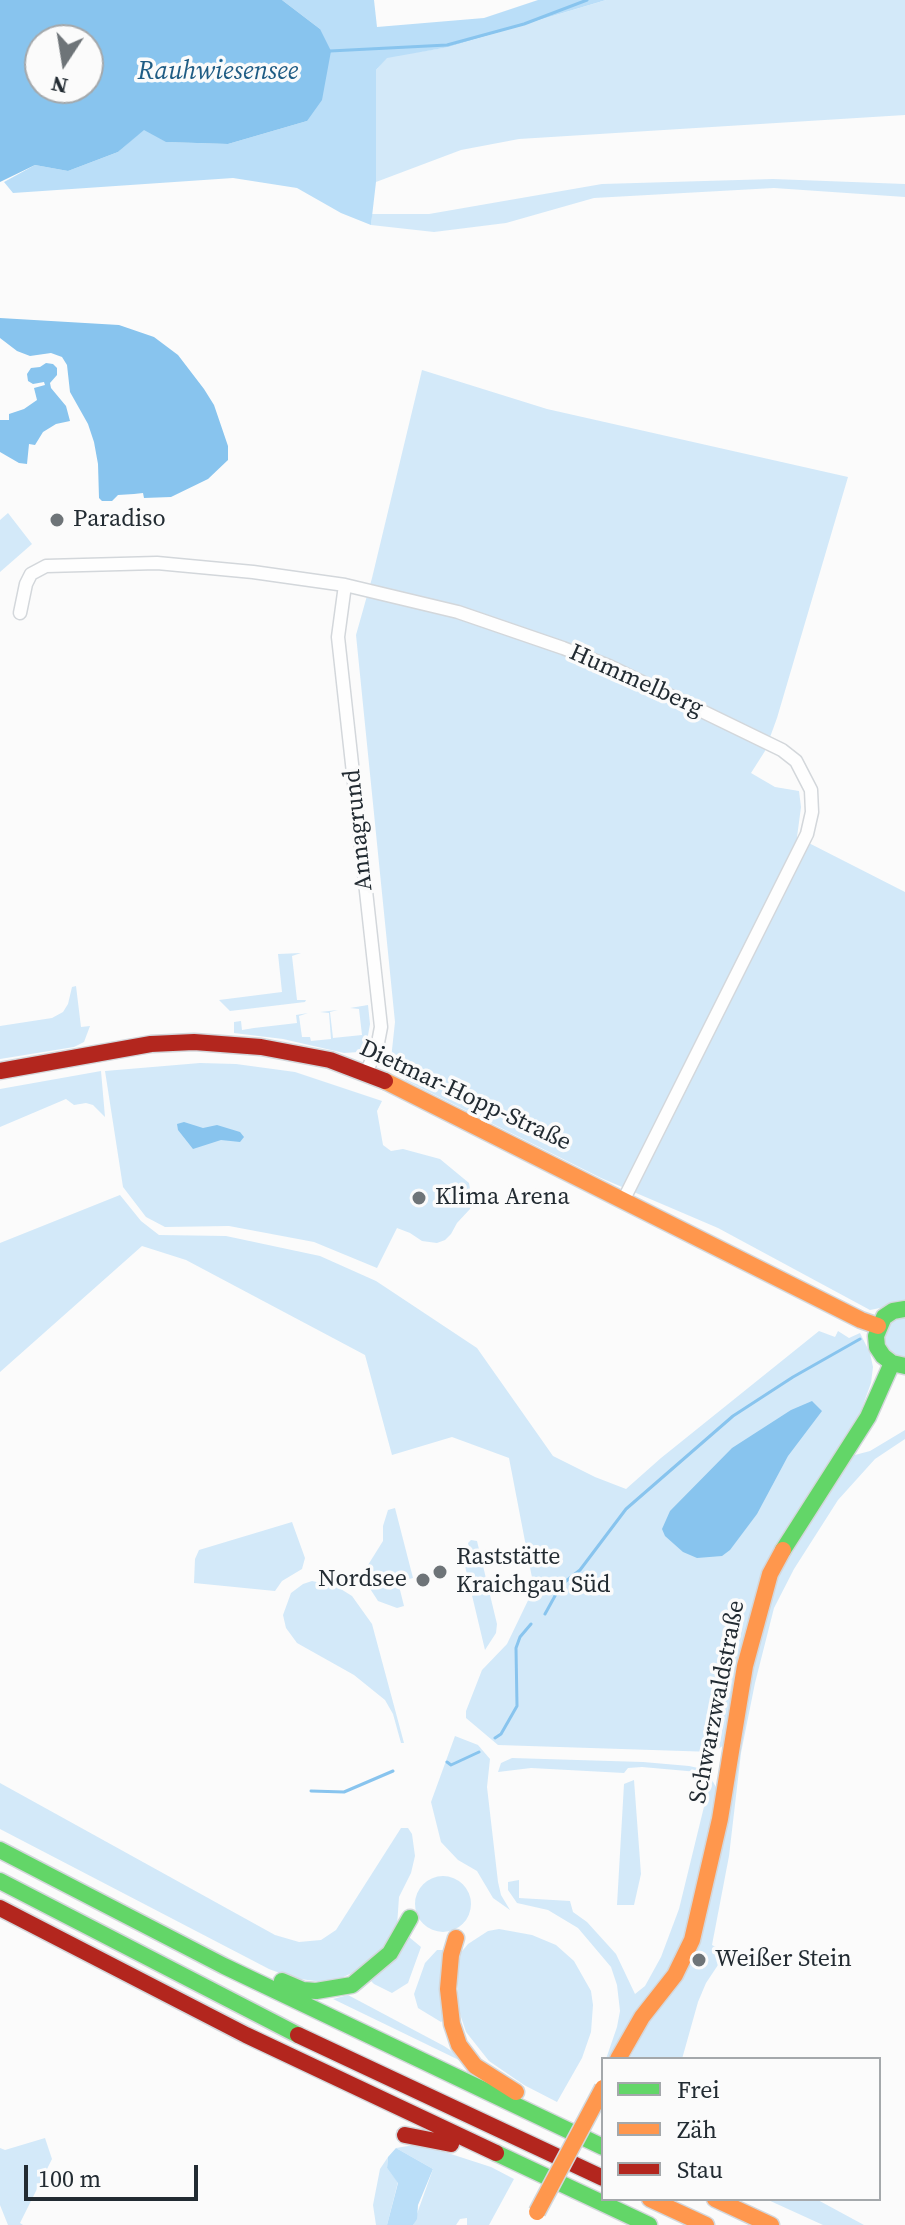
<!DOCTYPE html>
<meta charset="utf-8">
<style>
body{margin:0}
#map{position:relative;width:905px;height:2225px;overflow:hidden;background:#fbfbfb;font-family:"Source Serif 4",serif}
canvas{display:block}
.legend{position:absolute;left:601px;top:2057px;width:280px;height:144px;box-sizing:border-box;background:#fbfbfb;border:2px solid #a4a8ab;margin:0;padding:10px 14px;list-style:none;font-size:24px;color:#222b32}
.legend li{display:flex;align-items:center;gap:16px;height:40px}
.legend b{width:40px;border:2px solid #a4a8ab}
.north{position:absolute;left:24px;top:24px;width:80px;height:80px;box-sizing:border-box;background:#fbfbfb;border:2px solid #a4a8ab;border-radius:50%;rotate:192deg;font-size:22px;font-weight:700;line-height:32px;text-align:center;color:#222b32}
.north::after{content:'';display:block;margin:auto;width:28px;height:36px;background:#6e7478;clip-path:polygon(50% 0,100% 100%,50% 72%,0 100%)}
.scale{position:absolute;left:24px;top:2165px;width:174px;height:36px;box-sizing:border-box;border:4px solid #222b32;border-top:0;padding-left:10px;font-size:24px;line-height:28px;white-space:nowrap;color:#222b32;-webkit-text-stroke:6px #fbfbfb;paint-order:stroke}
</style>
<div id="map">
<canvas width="905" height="2225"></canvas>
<ul class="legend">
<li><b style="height:10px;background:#63d668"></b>Frei</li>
<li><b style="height:10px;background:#ff974d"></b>Zäh</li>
<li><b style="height:10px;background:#b3261e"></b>Stau</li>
</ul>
<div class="north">N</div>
<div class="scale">100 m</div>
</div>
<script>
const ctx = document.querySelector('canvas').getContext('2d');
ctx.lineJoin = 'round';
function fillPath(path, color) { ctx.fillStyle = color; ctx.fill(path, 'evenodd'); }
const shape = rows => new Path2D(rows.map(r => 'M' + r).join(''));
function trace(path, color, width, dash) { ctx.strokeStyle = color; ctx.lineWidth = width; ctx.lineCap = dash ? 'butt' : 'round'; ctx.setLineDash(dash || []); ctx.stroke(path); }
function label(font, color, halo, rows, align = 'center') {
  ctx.font = font + ' "Source Serif 4",serif'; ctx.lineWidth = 7; ctx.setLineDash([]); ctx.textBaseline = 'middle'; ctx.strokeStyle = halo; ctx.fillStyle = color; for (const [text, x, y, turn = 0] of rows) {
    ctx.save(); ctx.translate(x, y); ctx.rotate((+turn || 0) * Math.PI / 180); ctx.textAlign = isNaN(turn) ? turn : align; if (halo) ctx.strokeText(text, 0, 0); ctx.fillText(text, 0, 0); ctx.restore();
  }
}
const green = shape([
 [606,0,905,0,905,115,519,139,461,150,376,182,376,70,387,57,449,47],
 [773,179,905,184,905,197,774,188,594,198,506,223,434,232,371,225,372,214,429,214,602,184],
 [422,370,547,409,848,477,777,718,765,751,751,773,775,787,799,791,801,807,797,837,905,892,905,1303,870,1310,718,1228,601,1178,405,1080,408,1073,399,1069,391,1059,395,1022,356,635,372,578],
 [8,513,32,544,0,572,0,520],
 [301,953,292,956,297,1000,306,1000,305,1002,230,1011,219,1000,282,992,278,954],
 [76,986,81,1027,90,1026,84,1042,74,1047,0,1059,0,1026,52,1018,63,1012,68,1004,72,987],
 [368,1005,370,1024,367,1041,359,1052,344,1053,283,1039,234,1033,234,1022,241,1021,242,1030,254,1028,297,1023,296,1015,308,1013,299,1016,302,1037,310,1037,311,1041,331,1039,329,1013,320,1012,338,1010,330,1012,333,1038,362,1035,359,1009,350,1008],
 [200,1063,236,1064,295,1072,382,1101,377,1111,383,1145,391,1151,403,1149,440,1159,469,1183,472,1201,470,1209,457,1223,451,1234,445,1240,437,1243,422,1241,410,1233,397,1228,377,1268,314,1242,229,1226,165,1227,146,1217,123,1187,105,1071],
 [101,1071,105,1117,93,1105,86,1103,74,1105,66,1099,0,1127,0,1089],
 [120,1195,141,1221,159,1235,226,1236,320,1256,376,1281,477,1348,553,1456,595,1477,626,1489,661,1458,819,1331,835,1337,838,1331,849,1338,860,1333,870,1353,873,1367,871,1383,854,1430,756,1594,740,1652,724,1745,714,1752,498,1745,466,1718,466,1711,482,1670,507,1644,534,1588,509,1458,452,1437,392,1455,365,1355,186,1260,142,1246,0,1372,0,1243],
 [905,1316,905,1361,891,1356,883,1342,886,1326,894,1319],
 [905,1430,905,1439,875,1459,838,1500,794,1569,774,1608,755,1683,741,1753,729,1856,712,1945,726,1953,706,1983,698,2002,682,2059,629,2059,649,2022,691,1962,698,1942,750,1666,782,1561,851,1456,870,1451],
 [395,1508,413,1578,398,1582,404,1606,397,1608,378,1601,367,1584,367,1578,368,1565,383,1541,383,1526,388,1510],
 [292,1522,305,1558,302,1569,282,1581,275,1591,194,1583,195,1559,199,1550],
 [471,1540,477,1541,497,1624,496,1633,485,1650,465,1566,473,1563,468,1543],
 [312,1581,336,1586,352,1596,372,1624,404,1743,401,1743,393,1714,385,1700,354,1675,297,1643,286,1628,283,1615,291,1593,303,1584],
 [455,1736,478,1745,490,1759,487,1787,498,1882,501,1895,510,1910,493,1898,477,1871,458,1860,441,1842,431,1802],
 [512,1758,643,1762,689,1766,698,1768,698,1772,642,1767,628,1768,624,1773,531,1768,498,1772,501,1763],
 [711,1778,718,1791,686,1938,671,1966,631,2021,613,2059,606,2059,617,2027,620,2011,617,1985,611,1967,578,1928,548,1910,517,1903,508,1890,508,1882,519,1880,519,1898,570,1901,573,1912,587,1922,616,1954,635,1994,645,1986,661,1957,679,1909],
 [634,1780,641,1874,634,1905,617,1905,624,1784],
 [0,1783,275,1935,299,1942,321,1940,336,1930,401,1828,408,1828,412,1834,415,1856,411,1873,399,1897,397,1926,372,1964,330,1983,293,1978,269,1969,0,1829],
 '415 1904a28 28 0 1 1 56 0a28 28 0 1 1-56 0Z',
 [499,1929,532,1935,556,1945,574,1961,591,1991,593,2005,591,2032,582,2058,557,2102,524,2085,489,2061,466,2032,458,2008,458,1956,468,1944,488,1931],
 [409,1937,421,1947,408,1983,392,1993,374,1984,371,1981],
 [437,1950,443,1950,444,2020,441,2022,418,2008,414,1994,425,1963],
 [348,1995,444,2046,459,2056,461,2061,333,1999],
 [45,2138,52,2159,20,2223,23,2225,8,2225,0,2205,0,2148,5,2150],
 [420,2144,491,2167,514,2179,489,2225,467,2225,467,2218,460,2219,456,2225,413,2225,433,2169,396,2148],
 [388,2157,387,2168,398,2182,387,2225,376,2225,373,2205,380,2169],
 [766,2199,816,2199,864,2225,823,2225]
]);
const forest = shape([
 [282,0,374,0,377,27,484,18,538,0,606,0,449,47,387,58,376,70,376,182,371,225,341,213,297,188,233,178,13,193,4,182,35,165,68,171,118,152,144,129,167,142,228,144,307,121,320,29],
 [396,2148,433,2169,418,2205,417,2219,413,2225,387,2225,398,2183,387,2168,388,2157]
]);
const water = shape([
 [0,0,282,0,320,29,331,51,322,100,307,121,228,144,166,142,144,130,118,152,68,171,35,165,0,182],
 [88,40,88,88,40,88,40,40],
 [0,318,119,325,154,337,178,355,204,389,214,405,228,446,228,460,208,479,171,497,144,498,143,493,134,494,118,495,112,501,102,501,99,498,98,464,94,442,88,424,70,392,67,365,62,357,51,353,30,356,17,351,0,338],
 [46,363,53,364,57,368,57,375,50,383,51,388,66,406,70,421,56,424,43,432,35,445,29,444,27,464,19,463,0,452,0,420,9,420,9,414,24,409,37,400,34,388,45,385,44,382,33,384,28,381,27,374,31,368,40,367],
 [184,1122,203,1128,217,1125,240,1132,244,1137,240,1142,221,1140,193,1149,178,1130,177,1124],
 [812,1401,822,1411,788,1456,757,1514,730,1550,722,1556,697,1558,683,1552,665,1536,662,1529,670,1511,732,1448,791,1410]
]);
const stream = shape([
 [330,51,447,45,524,24,587,0],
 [545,1614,561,1585,580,1570,626,1509,733,1416,793,1377,860,1339],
 [495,1738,501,1734,517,1706,516,1648,520,1637,531,1624],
 [447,1762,451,1765,479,1752],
 [311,1791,344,1792,393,1771]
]);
const street = shape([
 [345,585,338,637,381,1027,377,1048,366,1073],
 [20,613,26,584,31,574,46,566,157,563,253,572,345,585,458,612,563,648,609,666,782,750,796,761,811,790,812,812,807,834,624,1199]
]);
const fast = shape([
 [905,1309,893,1311,884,1317,876,1336,877,1347,883,1356,892,1363,905,1366],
 [783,1550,868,1417,892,1363],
 [0,1850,224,1966,603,2147],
 [0,1881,298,2035],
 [282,1981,303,1990,316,1991,352,1985,390,1953,410,1918],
 [496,2153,649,2225]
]);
const slow = shape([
 [385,1081,861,1320,878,1326],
 [456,1938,451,1955,448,1989,452,2024,459,2045,475,2066,516,2092],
 [618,2059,642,2017,675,1975,692,1940,720,1819,745,1666,770,1574,783,1550],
 [650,2199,706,2225],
 [715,2199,771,2225]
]);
const jam = shape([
 [0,1071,151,1044,194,1042,261,1047,330,1060,385,1081],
 [0,1908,246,2035,496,2153],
 [298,2035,603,2178],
 [405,2135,451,2144]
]);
const slowBridge = shape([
 [537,2212,603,2088]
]);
const markers = [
 [57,520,8,"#6e7478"],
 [419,1198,8,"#6e7478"],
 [440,1572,8,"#6e7478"],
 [423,1580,8,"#6e7478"],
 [699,1960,8,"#6e7478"]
];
const poiNames = [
 ["Paradiso",73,520],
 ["Klima Arena",435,1198],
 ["Raststätte",456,1558],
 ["Kraichgau Süd",456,1586],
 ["Nordsee",407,1580,"right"],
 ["Weißer Stein",715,1960]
];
const streetNames = [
 ["Hummelberg",636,681,24],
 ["Annagrund",359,830,-96],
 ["Dietmar-Hopp-Straße",465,1096,25],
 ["Schwarzwaldstraße",718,1702,-79]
];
const waterNames = [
 ["Rauhwiesensee",218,72]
];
fillPath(green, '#d3e9f9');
fillPath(forest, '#badef8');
fillPath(water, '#88c4ee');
trace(stream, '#88c4ee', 3);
trace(street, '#d3d7db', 15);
trace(fast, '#d3d7db', 19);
trace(slow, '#d3d7db', 19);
trace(jam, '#d3d7db', 19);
trace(street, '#fefefe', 12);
trace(fast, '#63d668', 16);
trace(slow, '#ff974d', 16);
trace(jam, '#b3261e', 16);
trace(slowBridge, '#d3d7db', 19, []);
trace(slowBridge, '#ff974d', 16);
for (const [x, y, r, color] of markers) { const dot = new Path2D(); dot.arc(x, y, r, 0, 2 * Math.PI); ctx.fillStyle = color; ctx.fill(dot); trace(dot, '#fbfbfb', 3); }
label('24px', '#222b32', '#fbfbfb', poiNames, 'left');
label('24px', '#222b32', '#fbfbfb', streetNames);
label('italic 26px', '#1f5c84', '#fbfbfb', waterNames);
</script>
